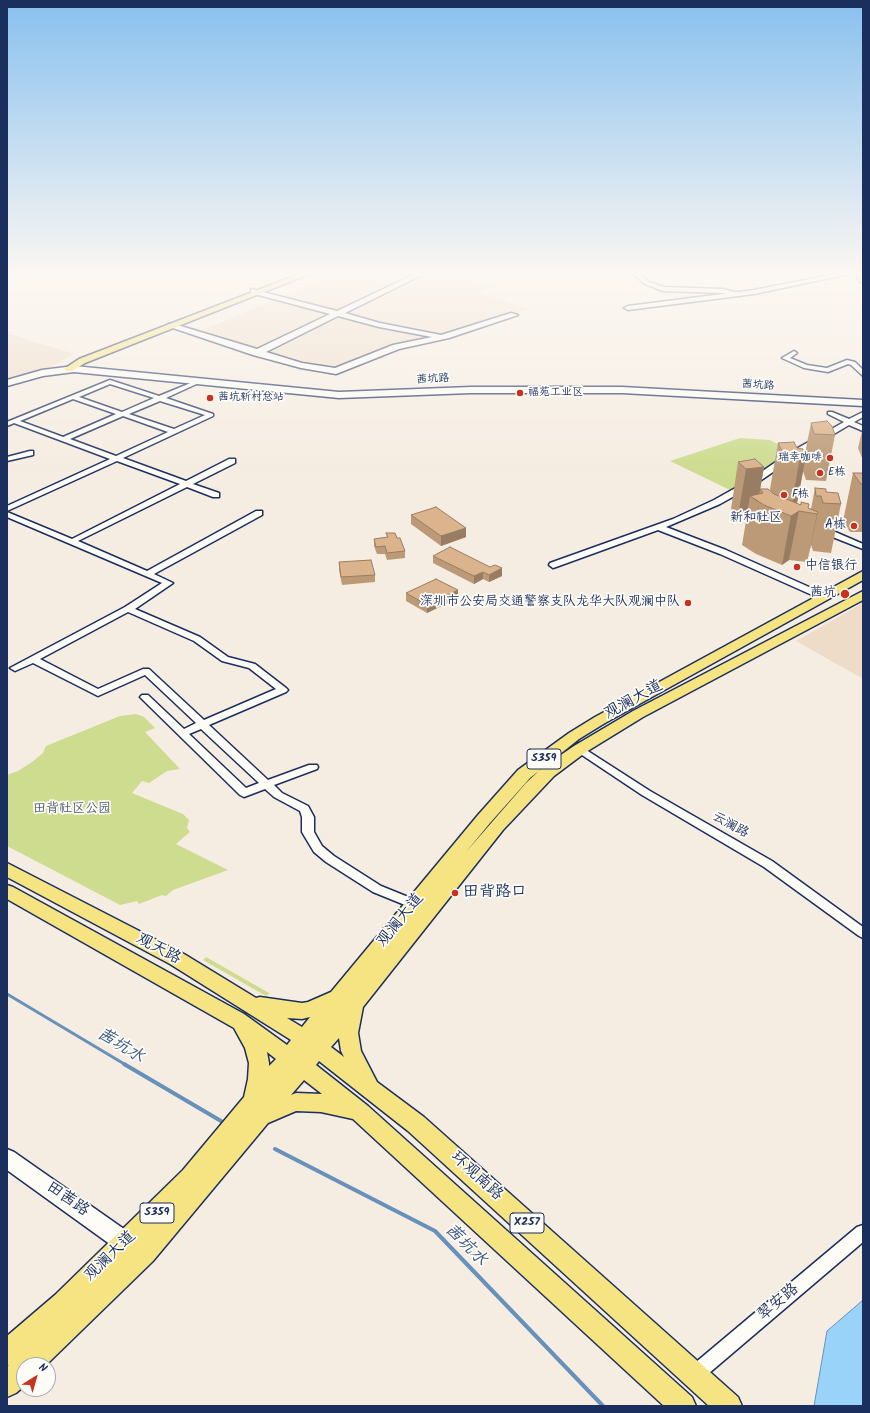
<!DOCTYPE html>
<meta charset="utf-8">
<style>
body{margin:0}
#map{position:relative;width:870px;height:1413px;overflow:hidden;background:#f6ede2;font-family:Kalam,sans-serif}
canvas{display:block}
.frame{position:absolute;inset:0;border:8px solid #1b2f5e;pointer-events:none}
.north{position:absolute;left:16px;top:1357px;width:40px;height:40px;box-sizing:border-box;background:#fdfcf7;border:1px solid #a3aaba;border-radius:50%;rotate:37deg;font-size:11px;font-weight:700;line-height:16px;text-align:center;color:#1b2f5e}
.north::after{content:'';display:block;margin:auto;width:14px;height:18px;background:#c8321e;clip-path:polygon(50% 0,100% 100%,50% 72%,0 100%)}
</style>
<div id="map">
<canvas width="870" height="1413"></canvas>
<div class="frame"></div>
<div class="north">N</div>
</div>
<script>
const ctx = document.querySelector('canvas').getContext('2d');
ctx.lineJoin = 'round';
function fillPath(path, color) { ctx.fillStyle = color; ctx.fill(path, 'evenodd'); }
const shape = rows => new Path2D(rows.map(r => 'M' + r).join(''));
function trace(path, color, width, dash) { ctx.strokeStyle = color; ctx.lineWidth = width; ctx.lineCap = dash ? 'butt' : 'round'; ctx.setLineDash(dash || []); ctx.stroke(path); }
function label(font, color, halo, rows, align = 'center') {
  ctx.font = font + ' Kalam,"LXGW WenKai TC",sans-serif'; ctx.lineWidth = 3.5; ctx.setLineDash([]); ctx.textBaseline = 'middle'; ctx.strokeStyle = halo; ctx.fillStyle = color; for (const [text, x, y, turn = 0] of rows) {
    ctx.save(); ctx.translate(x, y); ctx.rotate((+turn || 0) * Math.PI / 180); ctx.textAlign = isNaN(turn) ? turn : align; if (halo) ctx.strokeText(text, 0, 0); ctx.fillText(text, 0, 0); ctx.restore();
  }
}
const built = shape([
 [336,273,420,273,495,284,479,293,530,309,444,335,393,345,335,369,313,367,199,332],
 [7,333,74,354,50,367,7,378],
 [863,603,863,679,796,641]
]);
const green = shape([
 [740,438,770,440,787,449,794,449,730,490,670,461],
 [136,714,144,717,155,728,145,732,180,769,167,771,149,783,142,781,132,793,183,814,189,820,187,828,190,832,176,844,228,870,173,890,166,896,162,895,139,904,137,901,120,905,7,846,7,775,18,771,32,762,43,753,46,746,120,716],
 [206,957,269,993,270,993,266,996,203,960]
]);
const water = shape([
 [863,1300,863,1406,814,1406,827,1331,863,1300]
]);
const streamFar1 = shape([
 [7,994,126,1065]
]);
const stream = shape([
 [124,1064,221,1121],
 [275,1149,435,1231,603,1406]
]);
const street = shape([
 [632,273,638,273,649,282,664,287,723,289,742,294,739,296,723,293,663,291,645,284,632,273],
 [794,351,797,353,790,358,807,365,827,368,847,360,855,362,863,370,863,376,851,365,848,364,828,372,804,368,782,358,794,351],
 [198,380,203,381,166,398,213,414,213,416,123,458,186,481,229,459,235,459,235,463,193,484,219,493,219,497,213,497,187,487,78,541,147,571,256,511,262,511,262,515,154,574,173,583,135,609,200,637,228,657,255,664,286,688,288,690,286,692,209,725,268,780,309,765,317,765,318,767,317,769,274,785,282,793,308,806,314,817,314,832,322,846,334,856,381,886,418,901,420,904,418,907,414,908,410,907,373,892,326,862,314,852,302,832,302,817,300,811,274,797,265,789,244,797,240,795,142,699,140,697,142,695,148,695,184,729,196,723,145,675,98,696,33,663,15,671,10,668,125,607,162,583,7,517,7,512,72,539,180,484,117,461,7,511,7,506,110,459,14,423,7,426,7,422,110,380,159,396,198,380],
 [110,384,154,398,122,412,79,397,110,384],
 [73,399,116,414,63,437,20,421,73,399],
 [160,401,205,415,174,429,129,414,160,401],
 [123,416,168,432,116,456,70,439,123,416],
 [128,612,194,641,222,661,249,668,276,689,204,720,149,669,143,669,98,689,40,659,128,612],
 [201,729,259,783,246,788,189,734,201,729],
 [828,412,832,412,849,419,863,412,863,417,854,422,863,426,863,431,849,425,795,457,754,485,720,504,666,527,726,550,827,595,828,597,827,599,821,599,720,554,658,530,556,567,553,568,549,565,550,563,673,519,714,500,748,481,789,453,844,422,828,414,828,412],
 [30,451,33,451,33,455,7,461,7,457,30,451],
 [820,528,826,528,863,544,863,549,820,532,820,528],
 [580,746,650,791,772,861,863,927,863,938,859,936,764,867,642,795,576,751,575,749,576,747,580,746],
 [863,1225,863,1242,701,1380,695,1383,689,1380,686,1374,689,1368,857,1227,863,1225]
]);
const secondary = shape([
 [417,273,426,273,345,313,380,323,441,335,511,313,518,315,449,338,399,349,336,374,301,368,253,355,167,326,168,324,174,324,257,349,330,314,251,293,251,289,337,311,417,273],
 [338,316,379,327,432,337,393,345,335,368,302,363,266,352,338,316],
 [840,273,854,273,754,294,628,310,624,308,628,306,754,290,840,273],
 [74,366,339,392,471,387,622,387,863,400,863,406,622,393,471,393,339,398,74,372,43,376,7,386,7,380,42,370,74,366],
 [7,1149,14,1152,134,1236,137,1243,134,1250,126,1253,118,1250,7,1170,7,1149]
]);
const primary = shape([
 [302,273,312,273,85,363,72,371,66,371,64,369,79,359,302,273],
 [854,273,862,273,863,282,860,282,854,273],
 [863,571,863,580,605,723,579,739,530,778,490,823,466,852,526,783,542,768,574,746,633,711,863,591,863,600,643,717,586,752,554,776,503,830,363,1007,358,1033,361,1051,377,1082,424,1117,738,1397,742,1406,709,1406,408,1131,319,1061,316,1065,368,1106,692,1397,696,1406,664,1406,353,1119,321,1112,296,1111,268,1123,153,1261,46,1365,24,1365,24,1386,16,1393,7,1397,7,1367,9,1365,7,1366,7,1336,55,1295,183,1170,244,1097,248,1079,249,1063,245,1048,234,1028,7,899,7,885,13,887,244,1014,287,1045,291,1040,170,964,7,877,7,863,184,954,256,998,260,997,302,1003,308,1002,331,992,478,815,518,770,569,733,595,717,863,571],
 [310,1017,302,1027,287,1018,302,1019,310,1017],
 [339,1038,341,1051,344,1057,331,1047,339,1038],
 [267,1052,276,1059,269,1066,269,1063,267,1052],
 [304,1080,322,1094,296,1093,291,1095,304,1080]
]);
const wall = shape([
 [811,423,835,435,826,481,806,480,803,471,797,503,796,503,811,509,815,488,826,492,841,504,831,553,813,551,811,545,807,562,789,560,782,565,756,554,742,545,747,515,738,516,731,509,738,462,764,467,760,489,771,492,770,489,778,443,797,448,805,453],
 [863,427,863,460,858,448],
 [853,473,863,473,863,532,850,532,843,521],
 [411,515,466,528,466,537,441,546,411,524],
 [386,533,397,538,405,551,405,558,387,560,385,554,377,554,374,546,374,539,387,537],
 [433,556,490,567,502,568,502,576,489,582,483,579,474,584,433,563],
 [339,562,375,575,375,582,342,585,339,570],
 [406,593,458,598,427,613,406,601]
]);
const shadedWall = shape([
 [806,456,797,503,792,503,800,457],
 [764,467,758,502,750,496,747,515,738,516,746,469],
 [799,511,789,560,782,565,791,516],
 [818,512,807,562,817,514],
 [466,528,466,537,441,546,441,536],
 [502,568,502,576,489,582,489,575],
 [483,572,483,579,474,584,474,576],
 [458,590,458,598,427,613,427,605]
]);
const building = shape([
 [827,421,832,426,835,435,814,434,811,423,827,421],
 [794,442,797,448,803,449,806,456,800,457,784,455,778,443,794,442],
 [755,459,764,467,746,469,738,462,755,459],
 [853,473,863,473,863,484,861,484,853,473],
 [815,488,826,489,826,492,838,493,841,504,823,503,821,496,816,496,815,488],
 [760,489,768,489,774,494,801,505,801,502,809,504,808,508,818,512,817,514,799,511,791,516,764,505,750,496,763,493,760,489],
 [436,507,466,528,441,536,411,515,436,507],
 [386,533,395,533,397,538,400,538,405,551,387,553,385,546,376,547,374,539,388,537,386,533],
 [450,547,490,567,495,565,502,568,489,575,483,572,474,576,433,556,450,547],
 [371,560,375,575,341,577,339,562,371,560],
 [436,579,458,590,427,605,406,593,436,579]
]);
const markers = [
 [520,393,4,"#c8321e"],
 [210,398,4,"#c8321e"],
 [830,458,4,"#c8321e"],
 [820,473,4,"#c8321e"],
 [784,495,4,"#c8321e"],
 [854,526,4,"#c8321e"],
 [797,567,4,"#c8321e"],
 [845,594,5,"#c8321e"],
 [688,603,4,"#c8321e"],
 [455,893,4,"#c8321e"]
];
const farStreetnames = [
 ["茜坑路",433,380,-3],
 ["茜坑路",758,386,4]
];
const farPoinames = [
 ["福苑工业区",528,393],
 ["茜坑新村总站",218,398],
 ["瑞幸咖啡",822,458,"right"],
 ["E栋",828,473],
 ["F栋",792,495]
];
const shields = [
 [544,759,34],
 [157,1213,34],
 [527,1223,34]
];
const shieldNames = [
 ["S359",544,759],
 ["S359",157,1213],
 ["X257",527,1223]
];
const farQuarternames = [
 ["新和社区",756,519]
];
const poiNames = [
 ["A栋",846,526],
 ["中信银行",805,567,"left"],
 ["茜坑",836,594],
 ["深圳市公安局交通警察支队龙华大队观澜中队",680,603]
];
const parkNames = [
 ["田背社区公园",72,810]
];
const streetNames = [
 ["云澜路",730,826,29]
];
const nearStreetnames = [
 ["观澜大道",634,701,-29],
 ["观澜大道",401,921,-51],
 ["观天路",158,950,28],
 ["环观南路",476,1177,42],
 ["田茜路",67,1200,35],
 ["观澜大道",111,1257,-44],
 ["翠安路",779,1303,-40]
];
const nearPoinames = [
 ["田背路口",463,893]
];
const nearWaternames = [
 ["茜坑水",120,1047,31],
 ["茜坑水",465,1246,45]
];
fillPath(built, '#eedcc8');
fillPath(green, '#cddc8f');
fillPath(water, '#99d3f9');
trace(water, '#6791bb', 1);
trace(streamFar1, '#6791bb', 3);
trace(stream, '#6791bb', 4);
trace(street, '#1b2f5e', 3);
trace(secondary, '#1b2f5e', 3);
trace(primary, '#1b2f5e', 3);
fillPath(street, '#fdfcf7');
fillPath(secondary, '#fdfcf7');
fillPath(primary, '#f6e381');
fillPath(wall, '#bc9a78');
fillPath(shadedWall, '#997d62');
fillPath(building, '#dbb38c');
trace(building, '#997d62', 1);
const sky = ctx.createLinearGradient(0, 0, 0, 471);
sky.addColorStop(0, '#88c0ef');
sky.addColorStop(0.58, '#fbf7f2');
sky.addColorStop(1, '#fbf7f200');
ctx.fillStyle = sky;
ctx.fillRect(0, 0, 870, 471);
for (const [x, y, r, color] of markers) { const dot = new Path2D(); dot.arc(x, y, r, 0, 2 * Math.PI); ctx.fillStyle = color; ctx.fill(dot); trace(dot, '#fdfcf7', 1.5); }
label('11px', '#1b2f5e', '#fdfcf7', farStreetnames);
label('11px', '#1b2f5e', '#fdfcf7', farPoinames, 'left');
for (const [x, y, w] of shields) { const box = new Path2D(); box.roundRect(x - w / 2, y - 10, w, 20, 3); ctx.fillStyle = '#fdfcf7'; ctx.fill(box); trace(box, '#1b2f5e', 1); }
label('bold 12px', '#1b2f5e', null, shieldNames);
label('13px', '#1b2f5e', '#fdfcf7', farQuarternames);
label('13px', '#1b2f5e', '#fdfcf7', poiNames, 'right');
label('13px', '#485a6a', '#fdfcf7', parkNames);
label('13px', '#1b2f5e', '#fdfcf7', streetNames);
label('16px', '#1b2f5e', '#fdfcf7', nearStreetnames);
label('16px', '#1b2f5e', '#fdfcf7', nearPoinames, 'left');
label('italic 17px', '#3a5885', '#fdfcf7', nearWaternames);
</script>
